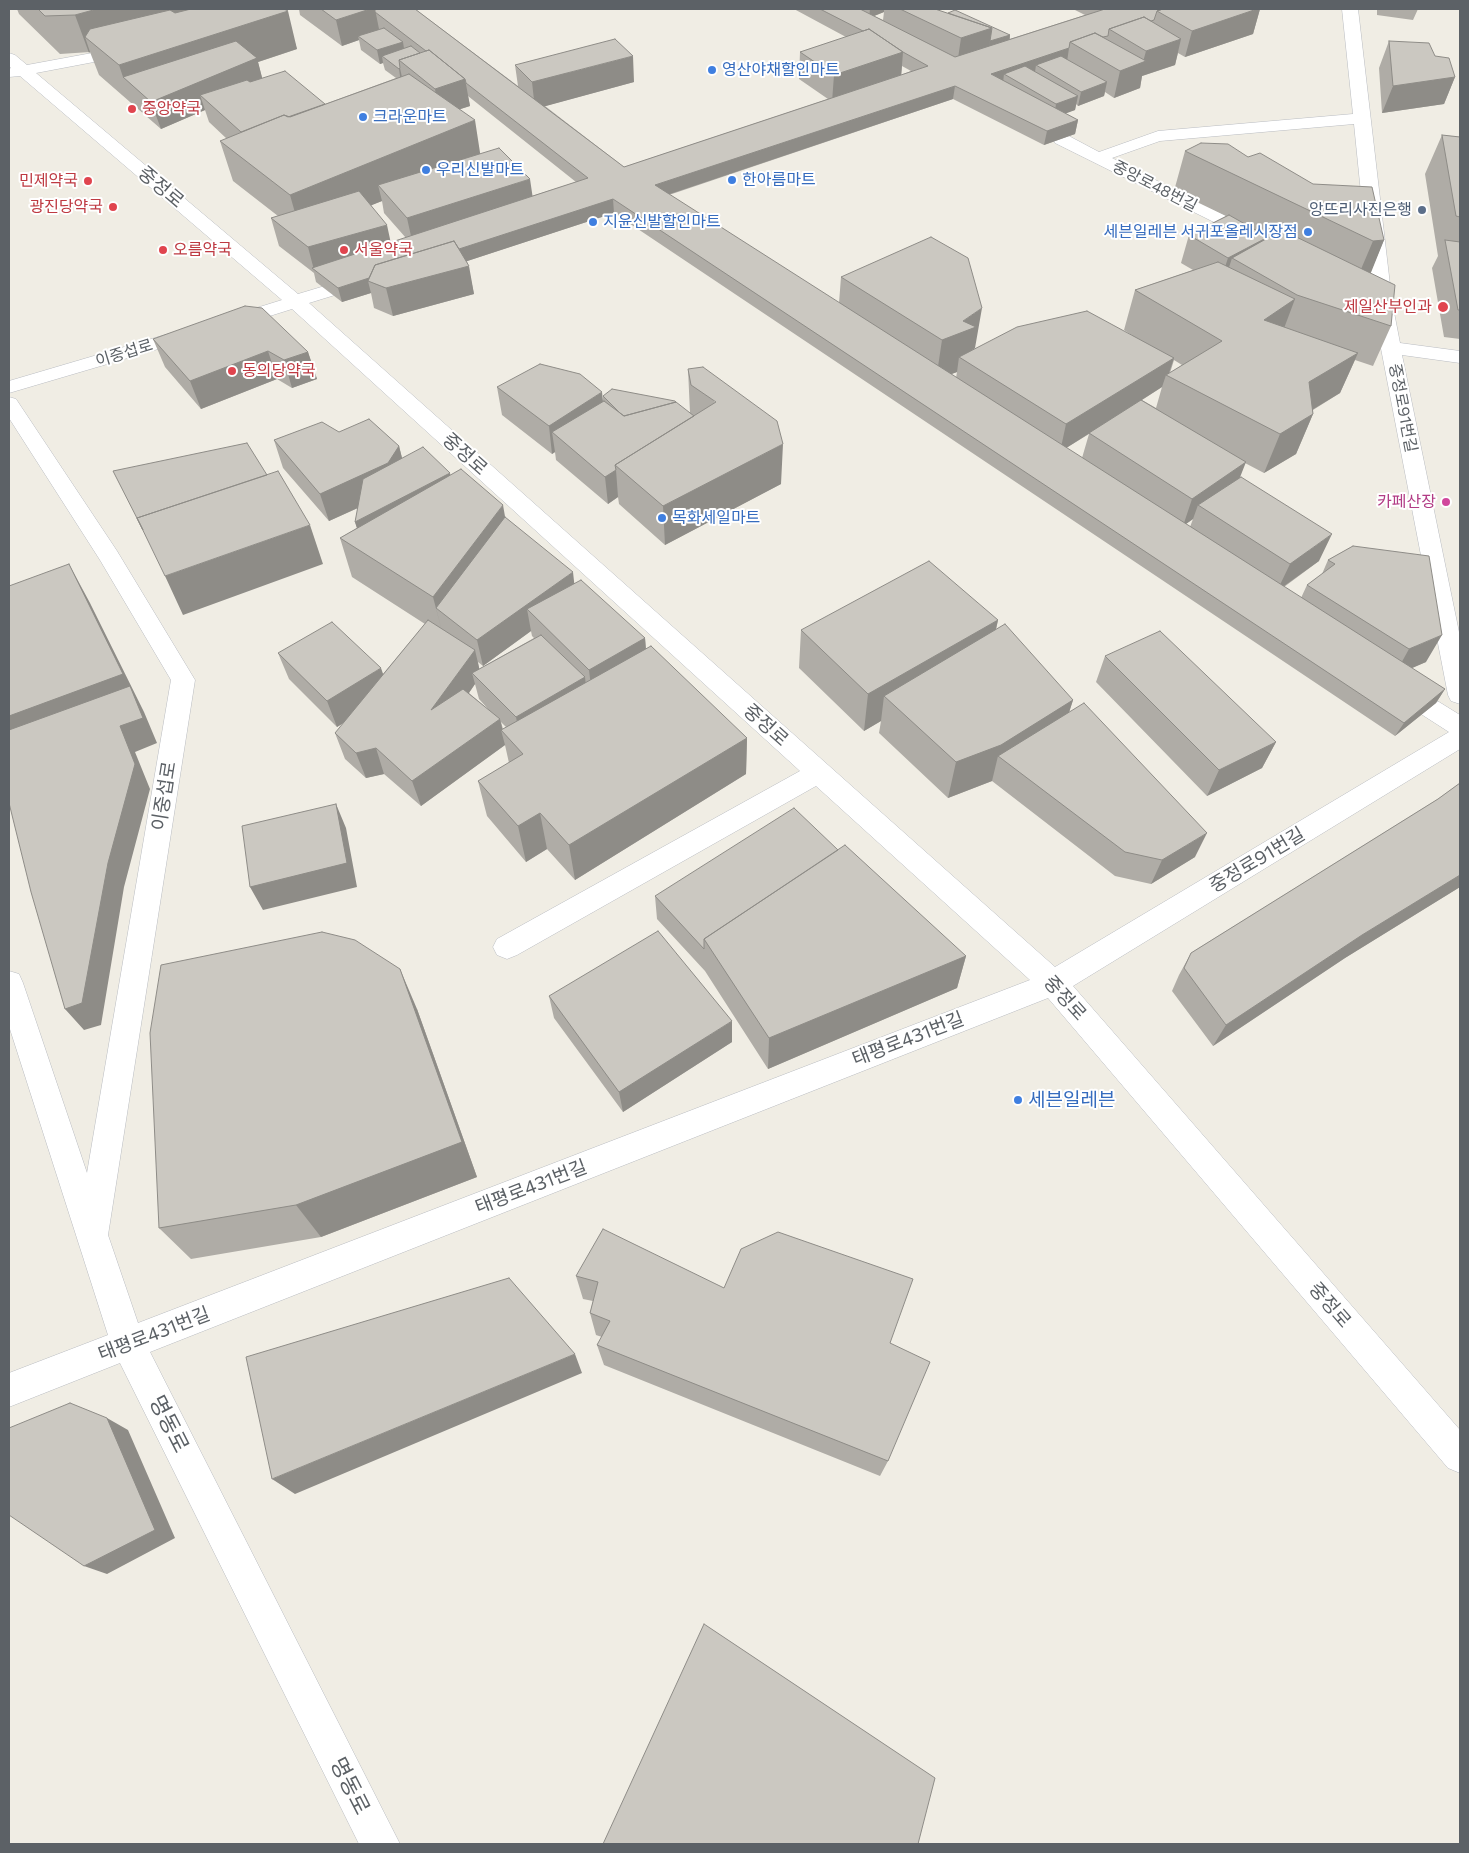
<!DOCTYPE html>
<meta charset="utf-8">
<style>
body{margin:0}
#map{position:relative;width:1469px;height:1853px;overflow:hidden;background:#f0ede4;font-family:Commissioner,sans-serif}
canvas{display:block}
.frame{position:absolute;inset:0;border:10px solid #5c6166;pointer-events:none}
</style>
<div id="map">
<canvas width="1469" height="1853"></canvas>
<div class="frame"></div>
</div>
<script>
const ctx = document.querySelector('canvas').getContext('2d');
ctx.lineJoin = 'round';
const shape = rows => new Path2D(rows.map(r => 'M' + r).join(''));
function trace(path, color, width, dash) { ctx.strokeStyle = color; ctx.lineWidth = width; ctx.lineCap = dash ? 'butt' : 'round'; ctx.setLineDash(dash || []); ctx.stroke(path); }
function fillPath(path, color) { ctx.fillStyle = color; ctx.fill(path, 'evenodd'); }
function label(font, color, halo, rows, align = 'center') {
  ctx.font = font + ' Commissioner,"Noto Sans KR",sans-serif'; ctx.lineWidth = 4; ctx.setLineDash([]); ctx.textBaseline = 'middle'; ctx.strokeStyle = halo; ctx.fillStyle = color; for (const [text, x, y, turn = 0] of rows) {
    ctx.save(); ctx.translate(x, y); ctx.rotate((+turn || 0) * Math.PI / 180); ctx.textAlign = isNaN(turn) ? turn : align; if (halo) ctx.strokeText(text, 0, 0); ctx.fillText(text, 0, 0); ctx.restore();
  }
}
const minor = shape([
 [1342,9,1358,9,1392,302,1400,343,1460,351,1460,363,1402,355,1460,637,1460,704,1451,701,1448,695,1372,302,1354,124,1160,141,1112,158,1260,233,1263,237,1260,241,1254,242,1055,143,1053,139,1055,135,1061,134,1067,135,1099,152,1158,131,1353,114,1342,9],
 [130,46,136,48,138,51,136,54,36,73,298,294,328,285,335,287,337,291,335,295,309,303,1055,967,1449,732,1421,714,1418,708,1421,702,1430,699,1439,702,1460,715,1460,749,1073,986,1460,1430,1460,1473,1448,1468,1048,998,150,1352,400,1844,359,1844,120,1363,9,1407,9,1373,108,1335,9,1026,9,971,19,974,23,983,87,1173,171,680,100,560,9,418,9,397,16,399,117,551,195,680,108,1235,138,1323,1030,980,816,786,517,955,507,959,497,955,493,947,497,939,800,771,292,309,238,326,224,326,221,322,224,318,282,300,20,76,9,77,9,69,11,68,9,66,9,53,15,55,27,65,130,46],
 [192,327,199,329,202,333,199,337,9,393,9,381,192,327]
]);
const wall = shape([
 [17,9,284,9,297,49,258,62,262,78,325,104,396,78,385,70,383,63,380,64,361,50,359,40,342,46,300,15,299,9,415,9,518,86,515,65,634,82,545,106,624,167,828,99,799,79,800,52,846,37,794,9,935,9,1010,35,1010,39,1085,15,1073,9,1260,9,1253,34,1185,57,1178,53,1175,65,1142,76,1140,88,1114,98,1105,92,1104,96,1078,106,1076,104,1075,110,1065,113,1078,120,1075,134,1044,145,953,99,669,195,839,303,841,277,975,348,972,351,1133,336,1124,330,1135,290,1193,270,1181,263,1189,235,1226,216,1174,191,1185,151,1384,240,1370,273,1391,326,1373,366,1355,360,1340,393,1313,410,1313,414,1296,454,1264,473,1245,463,1239,478,1319,561,1284,587,1301,598,1307,585,1322,574,1328,560,1353,546,1426,662,1411,668,1445,689,1436,703,1395,736,614,213,467,261,474,294,393,316,374,308,371,293,342,302,316,282,314,273,279,246,271,218,278,216,233,181,220,141,227,139,209,122,205,110,161,129,99,75,90,52,60,54,19,14],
 [884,12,883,20,874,16],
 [902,66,911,71,901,75],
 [468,96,576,182,532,196,480,154,460,109,470,106],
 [382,201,384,213,406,238,391,243,371,205],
 [1174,360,1182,365,1170,373],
 [957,372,956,378,951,374],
 [1162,387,1156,408,1142,400],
 [1089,434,1082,458,1066,448],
 [1193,519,1190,527,1186,524],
 [1377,9,1418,9,1413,20,1377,15],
 [1389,41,1435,56,1455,77,1444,104,1382,113,1379,68],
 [1442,135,1460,137,1460,339,1444,337,1432,268,1438,256,1425,174],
 [153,339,308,352,317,379,292,388,277,379,201,409,165,367],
 [688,369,781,484,665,545,619,504,618,497,608,504,556,460,555,452,552,454,502,415,497,387,603,402,603,396,690,413],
 [339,432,399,446,402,458,450,475,505,517,574,584,645,638,646,649,747,738,746,774,575,880,547,849,526,862,487,816,478,781,509,763,505,745,421,806,384,774,366,778,345,759,335,733,345,722,337,727,289,679,278,653,383,674,425,624,352,577,340,538,357,528,355,522,358,508,329,521,283,468,274,440],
 [531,631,532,636,534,638,479,669,478,662,483,666],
 [475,684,479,699,489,710,469,693],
 [501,722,506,727,503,729],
 [998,620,996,630,1073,700,1069,712,1195,857,1151,884,1115,876,992,781,948,798,879,733,881,721,864,731,799,668,801,630],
 [1105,656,1276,742,1262,768,1207,796,1096,682],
 [1460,783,1460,887,1345,958,1213,1046,1172,991,1179,975,1191,953,1438,799],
 [655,896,966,956,957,988,768,1069,705,971,657,919],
 [549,996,732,1042,623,1112,554,1018],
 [417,1009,477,1177,321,1237,191,1259,159,1228],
 [576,1276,724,1288,891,1343,888,1461,880,1476,604,1365,597,1345,602,1337,596,1335,590,1313,593,1301,583,1299]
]);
const shadedWall = shape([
 [97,9,233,9,85,37,90,52,89,53,75,15],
 [370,9,375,9,380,34,358,36,359,40,342,46,336,20],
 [870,9,884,9,884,12,869,18],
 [1257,9,1260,9,1253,34,1185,57,1192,31],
 [288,11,297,49,258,62,264,85,200,95,205,110,161,129,151,102,123,77,119,65],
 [992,28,988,55,957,65,961,38],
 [1010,35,1008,48,988,55,990,41],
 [1181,39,1175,65,1142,76,1140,88,1114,98,1120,71,1143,62,1146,51],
 [403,42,405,55,382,56,383,63,380,64,377,50],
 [1069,48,1067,62,1036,65,1035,72,1004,74,1003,83,991,74],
 [903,52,901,78,832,102,834,75],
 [633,56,634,82,535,109,532,82],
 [400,68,403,82,401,83,399,69],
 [1455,77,1444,104,1382,113,1393,86],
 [465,79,470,106,439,116,435,89],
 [1107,82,1104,96,1078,106,1081,92],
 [955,86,953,99,655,199,655,185],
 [1078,96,1075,110,1054,118,1056,104],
 [325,104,332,131,241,132],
 [475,120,481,159,378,185,382,201,301,234,290,195],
 [1078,120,1075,134,1044,145,1047,131],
 [530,179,534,206,413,245,407,218],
 [613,199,614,213,385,288,368,281,371,293,342,302,338,288],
 [387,225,393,253,314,270,308,247],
 [1268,237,1259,264,1232,258,1224,283,1219,285,1228,258],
 [1384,240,1368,280,1356,281,1373,241],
 [469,266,474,294,393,316,386,288],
 [1295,299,1280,339,1264,320],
 [982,308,975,348,972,350,970,364,959,357,957,372,936,380,942,340,963,321],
 [268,351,277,379,201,409,190,381],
 [308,352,317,379,292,388,284,360],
 [1358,353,1340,393,1292,422,1309,382],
 [1174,358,1168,376,1166,375,1162,387,1060,452,1066,424],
 [602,392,605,420,552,432,555,452,552,454,549,426],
 [1313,414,1296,454,1264,473,1280,434],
 [783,444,781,484,665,545,663,506],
 [399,446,406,474,395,491,329,521,320,494],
 [1246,462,1235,490,1198,505,1193,519,1183,526,1192,499],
 [616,470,618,497,608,504,605,477],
 [450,473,456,500,364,550,355,522],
 [503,505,510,545,436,608,443,635,433,597],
 [310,525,323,564,183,615,165,576],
 [1332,534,1319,561,1277,591,1290,564],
 [69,564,90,603,144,712,157,743,135,752,150,789,124,887,101,1025,84,1030,65,1009,120,726,9,762,9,716],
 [573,572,576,599,527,609,531,631,483,666,477,640],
 [998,620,989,658,884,696,881,721,864,731,868,694],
 [1442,635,1426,662,1394,676,1409,649],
 [645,638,647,664,592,696,589,670],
 [475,650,481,676,472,673,475,684,439,736,431,710],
 [381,668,390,694,337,727,327,701],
 [585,677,588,704,521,743,516,717],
 [1445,689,1436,703,1395,736,1404,723],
 [1073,700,1061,738,998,756,992,781,948,798,956,762],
 [500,719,503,732,501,730,505,745,421,806,412,781],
 [747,738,746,774,575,880,569,845],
 [1276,742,1262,768,1207,796,1219,770],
 [376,748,384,774,366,778,356,753],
 [336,804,346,828,357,887,263,910,250,887],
 [540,813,547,849,526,862,518,826],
 [1207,833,1195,857,1151,884,1162,860],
 [1460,875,1460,887,1345,958,1213,1046,1226,1025,1362,935],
 [966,956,957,988,768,1069,769,1038],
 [400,969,417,1009,477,1177,321,1237,296,1205],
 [732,1021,732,1042,623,1112,619,1092],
 [575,1354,582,1373,295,1494,272,1479],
 [107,1418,128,1430,175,1538,107,1574,84,1566]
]);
const building = shape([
 [38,9,97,9,75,15,45,16,38,9],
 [191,9,284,9,288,11,119,65,85,37,90,29,170,10,175,13,191,9],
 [321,9,370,9,336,20,321,9],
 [375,9,415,9,624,167,928,66,903,52,869,29,863,31,820,9,860,9,955,57,1105,9,1163,9,1157,11,1154,20,1151,21,1144,17,1109,29,1108,36,1103,37,1095,33,1070,42,1069,48,991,74,1078,120,1047,131,955,86,655,185,1445,689,1404,723,613,199,459,249,454,241,375,265,369,278,338,288,312,268,588,178,466,83,465,79,429,50,426,51,375,12,375,9],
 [900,9,935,9,992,28,961,38,900,9],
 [1163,9,1257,9,1192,31,1157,11,1163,9],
 [955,10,1010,35,990,41,992,28,948,13,955,10],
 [1144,17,1181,39,1146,51,1109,29,1144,17],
 [384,28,403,42,377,50,358,36,384,28],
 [869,29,903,52,834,75,800,52,869,29],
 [1095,33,1146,61,1120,71,1070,42,1095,33],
 [615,39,633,56,532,82,515,65,615,39],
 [236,41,257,58,151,102,123,77,236,41],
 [1389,41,1429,43,1435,56,1449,58,1455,77,1393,86,1389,41],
 [411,46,420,53,399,60,400,68,399,69,382,56,411,46],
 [429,50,465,79,435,89,399,60,429,50],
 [1061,56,1107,82,1081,92,1036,65,1061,56],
 [1025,66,1078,96,1056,104,1004,74,1025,66],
 [285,71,325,104,288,117,284,115,241,132,200,95,247,80,250,82,285,71],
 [409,74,475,120,290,195,220,141,284,115,290,117,409,74],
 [1442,135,1460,137,1460,217,1456,216,1442,135],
 [1201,143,1228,144,1248,157,1260,153,1313,184,1372,187,1384,240,1373,241,1185,151,1201,143],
 [499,148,530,179,407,218,378,185,499,148],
 [359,191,387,225,308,247,271,218,359,191],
 [1229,215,1268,237,1228,258,1189,235,1229,215],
 [1282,230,1395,285,1391,326,1297,295,1232,258,1282,230],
 [931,237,968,258,982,308,963,321,976,327,942,340,841,277,931,237],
 [1445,240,1460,242,1460,310,1458,310,1445,240],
 [454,241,469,266,386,288,368,281,375,265,454,241],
 [1218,262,1295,299,1264,320,1358,353,1309,382,1313,414,1280,434,1166,375,1222,341,1135,290,1218,262],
 [245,306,262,308,308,352,284,360,268,351,190,381,153,339,245,306],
 [1087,311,1174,358,1066,424,959,357,1017,327,1087,311],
 [540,364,580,374,602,392,549,426,497,387,540,364],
 [703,367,777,421,783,444,663,506,615,465,716,402,691,385,688,369,703,367],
 [612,389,675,401,676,402,624,416,620,413,603,396,612,389],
 [1141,400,1246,462,1192,499,1089,433,1141,400],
 [604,401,624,416,676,402,694,416,615,465,616,470,605,477,552,432,604,401],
 [369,419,399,446,388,463,320,494,274,440,322,422,339,432,369,419],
 [247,443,267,475,137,518,143,530,113,471,247,443],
 [423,447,450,473,355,522,363,479,423,447],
 [461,469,503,505,433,597,340,538,461,469],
 [278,471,310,525,165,576,137,518,278,471],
 [1241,477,1332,534,1290,564,1198,505,1241,477],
 [505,517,573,572,477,640,436,608,505,517],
 [1353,546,1429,556,1442,635,1409,649,1307,585,1335,564,1328,560,1353,546],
 [929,561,998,620,868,694,801,630,929,561],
 [69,564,123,674,9,716,9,586,69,564],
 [581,580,645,638,589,670,527,609,581,580],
 [428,620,475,650,431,710,463,689,500,719,412,781,376,748,356,753,335,733,428,620],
 [332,622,381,668,327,701,278,653,332,622],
 [1005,624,1073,700,1001,745,956,762,884,696,1005,624],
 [1160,631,1276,742,1219,770,1105,656,1160,631],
 [541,635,585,677,516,717,472,673,541,635],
 [651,646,747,738,569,845,540,813,518,826,478,781,523,754,501,730,651,646],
 [130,686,143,718,120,726,135,764,108,863,82,1003,65,1009,31,892,11,811,9,803,9,730,130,686],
 [1084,703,1207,833,1162,860,1125,852,998,756,1084,703],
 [1460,783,1460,875,1362,935,1226,1025,1184,968,1191,953,1438,799,1460,783],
 [336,804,347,863,250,887,242,826,336,804],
 [794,808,838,850,704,939,704,949,655,896,794,808],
 [845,845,966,956,769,1038,704,939,845,845],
 [658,931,732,1021,619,1092,549,996,658,931],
 [322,932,355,940,400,969,462,1142,296,1205,159,1228,150,1033,161,965,322,932],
 [603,1229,724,1288,741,1249,778,1232,913,1279,890,1343,930,1362,888,1461,597,1345,610,1321,590,1313,598,1282,576,1276,603,1229],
 [509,1278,575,1354,272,1479,246,1357,509,1278],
 [70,1403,107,1418,155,1530,84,1566,9,1515,9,1428,70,1403],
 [704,1624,935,1778,918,1844,603,1844,704,1624]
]);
const markers = [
 [712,70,5,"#3f7fe0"],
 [132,109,5,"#e0444e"],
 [363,117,5,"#3f7fe0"],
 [426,170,5,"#3f7fe0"],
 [732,180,5,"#3f7fe0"],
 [88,181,5,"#e0444e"],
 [113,207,5,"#e0444e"],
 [1422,210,5,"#5c6f8a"],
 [593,222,5,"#3f7fe0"],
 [1308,232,5,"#3f7fe0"],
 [163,250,5,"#e0444e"],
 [344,250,5,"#e0444e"],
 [1443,307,6,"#e0444e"],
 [232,371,5,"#e0444e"],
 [1446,502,5,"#d1479c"],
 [662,518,5,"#3f7fe0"],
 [1018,1100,5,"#3f7fe0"]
];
const farShopnames = [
 ["영산야채할인마트",722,70],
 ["크라운마트",373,117],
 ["우리신발마트",436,170],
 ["한아름마트",742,180],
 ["지윤신발할인마트",603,222],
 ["세븐일레븐 서귀포올레시장점",1298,232,"right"],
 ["목화세일마트",672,518]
];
const farHealthnames = [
 ["중앙약국",142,109],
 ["민제약국",78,181,"right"],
 ["광진당약국",103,207,"right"],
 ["오름약국",173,250],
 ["서울약국",354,250],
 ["제일산부인과",1432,307,"right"],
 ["동의당약국",242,371]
];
const farStreetnames = [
 ["중앙로48번길",1155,186,27],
 ["이중섭로",124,353,-17],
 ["중정로91번길",1403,408,79]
];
const farServicenames = [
 ["앙뜨리사진은행",1412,210]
];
const farHotelnames = [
 ["카페산장",1436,502]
];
const streetNames = [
 ["중정로",161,187,40],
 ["중정로",465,454,42],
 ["중정로",766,725,42],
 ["이중섭로",164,796,-81],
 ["중정로91번길",1257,860,-31],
 ["중정로",1065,998,48],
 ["태평로431번길",908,1039,-21],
 ["태평로431번길",531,1187,-21],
 ["중정로",1330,1305,49],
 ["태평로431번길",154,1334,-21]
];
const shopNames = [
 ["세븐일레븐",1028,1100]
];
const nearStreetnames = [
 ["명동로",169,1424,63],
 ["명동로",350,1786,63]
];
trace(minor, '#b9bcc1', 1);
fillPath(minor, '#fff');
fillPath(wall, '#afaca6');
fillPath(shadedWall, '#8e8c87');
fillPath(building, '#cbc8c1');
trace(building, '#8e8c87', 1);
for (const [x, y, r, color] of markers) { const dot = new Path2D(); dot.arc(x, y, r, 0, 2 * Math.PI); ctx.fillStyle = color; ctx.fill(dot); trace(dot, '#fff', 2); }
label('16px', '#366cbe', '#fff', farShopnames, 'left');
label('16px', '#be3a42', '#fff', farHealthnames, 'left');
label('16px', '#5c6166', '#fff', farStreetnames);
label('16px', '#4e5e75', '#fff', farServicenames, 'right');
label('16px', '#b23c85', '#fff', farHotelnames, 'right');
label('19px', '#5c6166', '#fff', streetNames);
label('19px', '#366cbe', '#fff', shopNames, 'left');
label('22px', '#5c6166', '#fff', nearStreetnames);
</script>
